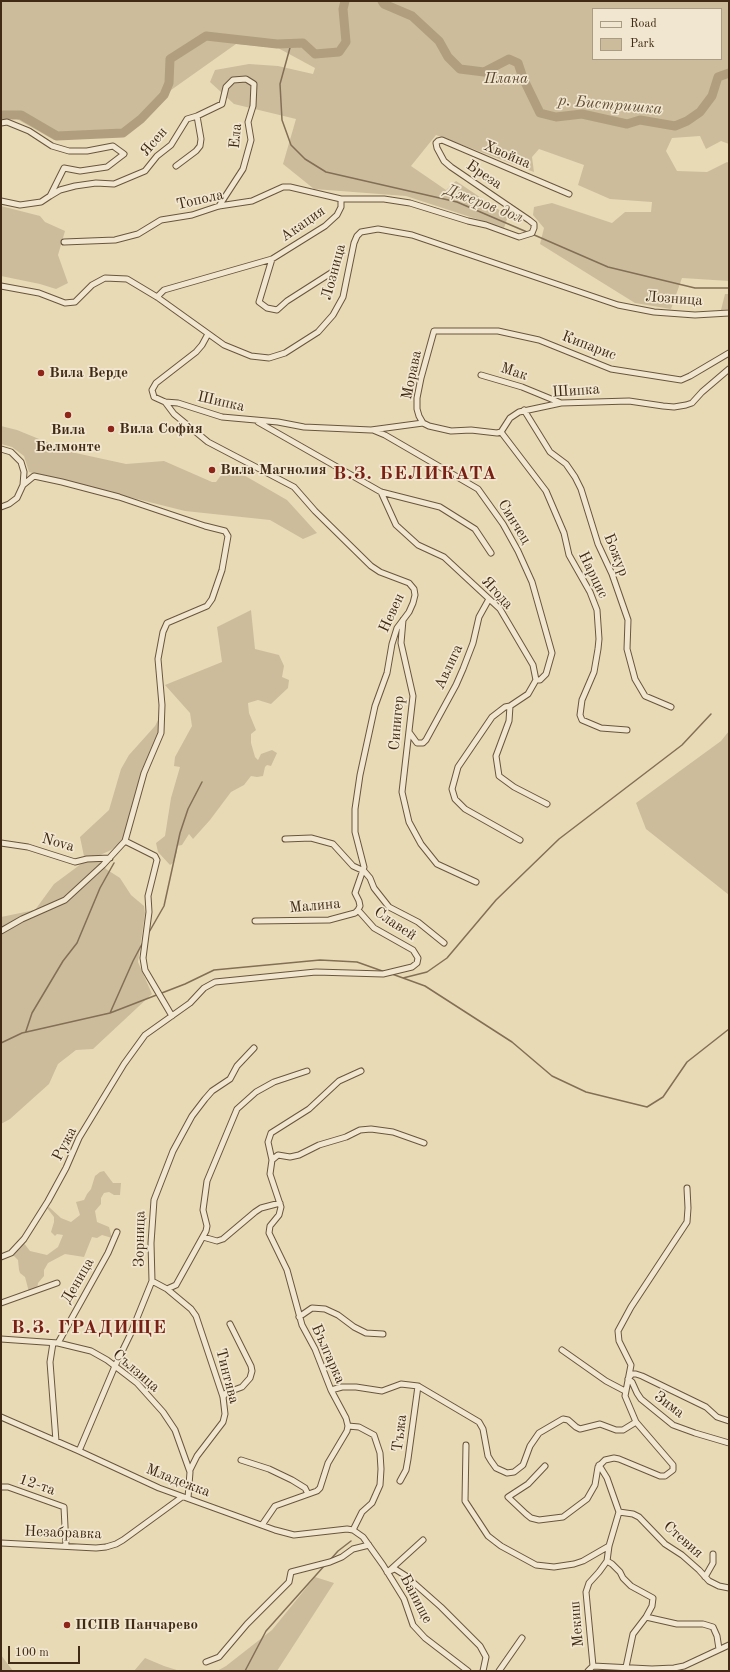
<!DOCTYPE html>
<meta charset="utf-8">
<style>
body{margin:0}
#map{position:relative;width:730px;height:1672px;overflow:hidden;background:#e9dab6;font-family:"Old Standard TT",serif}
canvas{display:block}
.frame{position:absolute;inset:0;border:2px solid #402915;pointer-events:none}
.legend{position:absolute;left:592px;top:8px;width:130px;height:52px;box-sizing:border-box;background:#f1e7d0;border:1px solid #aa9b85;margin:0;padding:5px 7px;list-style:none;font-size:12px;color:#402915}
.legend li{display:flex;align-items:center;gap:8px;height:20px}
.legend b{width:20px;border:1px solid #aa9b85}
.scale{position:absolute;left:8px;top:1646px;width:72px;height:18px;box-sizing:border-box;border:2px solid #402915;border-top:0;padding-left:5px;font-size:12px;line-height:14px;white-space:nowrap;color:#402915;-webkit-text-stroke:3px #f1e7d0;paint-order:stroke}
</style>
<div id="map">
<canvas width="730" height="1672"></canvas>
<div class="frame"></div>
<ul class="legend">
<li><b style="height:5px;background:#f1e7d0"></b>Road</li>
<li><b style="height:11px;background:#ccbc9b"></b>Park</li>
</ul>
<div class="scale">100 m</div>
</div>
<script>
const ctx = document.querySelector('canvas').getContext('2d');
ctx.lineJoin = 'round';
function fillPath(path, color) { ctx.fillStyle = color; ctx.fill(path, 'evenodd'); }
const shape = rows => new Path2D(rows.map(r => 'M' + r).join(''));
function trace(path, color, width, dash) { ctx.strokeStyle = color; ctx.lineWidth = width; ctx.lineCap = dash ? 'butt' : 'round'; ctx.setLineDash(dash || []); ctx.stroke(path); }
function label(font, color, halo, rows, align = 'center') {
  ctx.font = font + ' "Old Standard TT",serif'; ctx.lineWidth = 3.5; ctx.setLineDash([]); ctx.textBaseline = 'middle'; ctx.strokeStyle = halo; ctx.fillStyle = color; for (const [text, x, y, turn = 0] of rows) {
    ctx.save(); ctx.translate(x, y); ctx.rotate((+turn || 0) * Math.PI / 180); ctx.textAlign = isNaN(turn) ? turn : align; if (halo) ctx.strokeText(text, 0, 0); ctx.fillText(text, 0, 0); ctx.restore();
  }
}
const green = shape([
 [1,1,729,1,729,144,721,141,706,149,700,136,672,138,666,151,677,171,707,172,727,162,729,163,729,281,682,278,671,309,635,303,540,244,544,228,533,215,534,207,552,203,612,223,625,212,651,212,652,202,610,199,578,185,584,165,539,149,532,157,534,172,436,135,411,166,446,190,456,181,508,216,504,228,406,196,314,189,283,164,296,119,234,104,210,82,215,70,249,64,278,66,313,74,315,68,278,48,236,44,164,95,141,119,123,133,54,140,1,110],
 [593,9,721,9,721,59,593,59],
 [1,206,40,216,45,222,65,231,58,255,68,283,56,289,40,284,1,276],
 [725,294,729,294,729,309,721,310],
 [1,426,17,430,71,452,126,464,164,461,212,482,216,482,228,466,287,500,317,533,303,539,270,520,185,511,29,472,24,456,12,447,1,444],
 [251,610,255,649,279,655,284,666,282,677,289,680,288,688,271,704,258,700,248,703,249,713,256,730,251,734,251,743,255,757,258,760,261,754,272,750,277,753,271,766,267,765,265,767,263,776,257,777,251,776,244,785,231,792,210,820,193,839,189,834,182,845,177,846,177,851,174,862,170,865,158,852,156,843,165,836,171,798,180,767,174,766,175,757,192,726,190,713,165,685,222,662,217,627],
 [161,714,159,733,123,841,111,850,96,857,106,869,120,878,131,895,144,906,145,913,138,962,152,994,93,1049,76,1050,58,1064,49,1084,10,1119,1,1124,1,917,35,910,54,884,85,861,80,837,109,810,121,769,129,755,155,726],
 [729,731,729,895,646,829,636,803,721,741],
 [104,1171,113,1183,121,1183,120,1195,114,1195,109,1192,104,1193,101,1198,101,1204,95,1211,97,1222,109,1227,112,1238,102,1235,97,1238,92,1237,84,1257,65,1254,48,1263,44,1270,44,1276,38,1283,37,1290,29,1292,25,1277,20,1273,19,1270,18,1260,12,1254,23,1242,30,1251,47,1255,58,1247,63,1235,57,1234,55,1236,51,1232,54,1222,54,1217,47,1208,49,1207,61,1218,71,1222,80,1215,76,1202,84,1200,87,1194,91,1189,95,1176,100,1172],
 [315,1577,334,1583,277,1671,217,1671,226,1666,272,1630],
 [1,1655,13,1671,1,1671],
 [145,1658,164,1666,180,1671,134,1671]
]);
const stream = shape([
 [291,44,280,84,282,120,291,145,305,159,326,172,457,202,527,232],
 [532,234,608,267,695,288,729,288],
 [148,934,164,906,180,833,188,809,202,782],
 [392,974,425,986,512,1042,552,1076,586,1092,647,1107,663,1097,687,1062,729,1029],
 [403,978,427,972,447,958,496,900,559,839,682,745,711,714],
 [110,1013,133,961,142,944],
 [26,1031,32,1013,63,961,77,943,100,888,114,863],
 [1,1043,22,1033,110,1013,185,984,214,970,320,960,357,962,385,972],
 [330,1560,338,1551,351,1541],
 [245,1671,266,1631,325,1565]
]);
const river = shape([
 [382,1,384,4,412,16,439,41,448,57,460,69,484,72,509,59,518,63,523,78,540,113,556,117,582,114,627,124,640,120,675,126,687,121,700,112,712,96,718,77,729,73],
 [1,115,21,115,57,136,123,133,141,119,164,95,169,83,170,59,206,36,277,44,303,43,315,54,339,52,346,42,343,9,345,1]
]);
const minor = shape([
 [1,123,7,122,29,131,52,146,69,151,87,151,113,146,124,154,107,167,80,171,64,168,50,196,41,202,20,205,1,201],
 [176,166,196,151,200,146,201,139,197,116],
 [50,196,60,190,75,186,96,183,114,184,145,171,157,156,171,145,187,119,197,116,222,104,226,87,233,80,246,79,254,84,253,106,248,122,251,140,243,169,219,206],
 [64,242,115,240,138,234,161,220,192,215,219,206,252,201,283,187,290,187,341,199,384,199,410,203,468,221,486,225,519,237,532,233,534,228,534,224,529,220,451,167,444,161,437,148,436,143,438,141,442,140,569,194],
 [272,259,259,302,267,308,277,310,287,301,334,271],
 [1,286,39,293,65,303,75,302,92,285,105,278,127,279,157,297,224,345,251,356,269,358,285,353,318,332,333,315,343,297,354,243,357,236,361,232,378,229,412,235,618,305,654,312,695,315,729,313],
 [157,297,164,290,272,259,325,226,337,215,341,207,341,199],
 [208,334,202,345,196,352,156,383,152,390,154,397,165,402,178,403,222,417,278,422,304,427,371,430,423,423],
 [729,353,690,376,681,380,611,369,539,340,498,331,434,331,421,378,417,398,417,409,419,416,423,423,429,426,451,431,471,430,497,433,501,432,510,418,519,412,561,403,629,401,663,406,674,407,686,405,692,403,702,392,729,369],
 [481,375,522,387,561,403],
 [165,402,174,414,208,442,294,487,315,511,371,566,380,572,409,583,414,589,415,595,413,603,409,612,397,628,392,644,387,673,375,706,360,775,355,809,355,832,364,867,355,893,359,901,360,906,358,910,355,913,329,920,255,921],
 [524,410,550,452,566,464,575,477,581,489,598,544,612,574,628,620,627,649,635,679,645,696,671,707],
 [258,422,381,492,440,507,475,529,491,553],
 [373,430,385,435,478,489,503,524,518,551,532,582,552,653,546,674,540,680,536,680],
 [501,432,546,491,564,533,569,555,590,592,597,610,599,639,598,649,594,672,582,700,580,715,582,720,601,728,627,730],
 [1,449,11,452,21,462,24,472,23,485,17,498,9,504,1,507],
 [381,492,396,525,418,545,444,557,500,609,533,665,536,680,528,694,510,706,505,707,492,717,458,767,452,789,455,799,465,809,520,840],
 [403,620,401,643,413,696,402,792,409,822,421,844,437,864,476,882],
 [510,706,509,721,496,756,499,776,514,787,547,804],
 [409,732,417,743,423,743,426,740,456,685,463,669,473,643,479,617,489,599],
 [285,839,311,838,333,844,353,866,364,871,370,878,374,888,389,907,418,922,444,943],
 [125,841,155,856,157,860,148,896,149,912,143,958,145,970,172,1016],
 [1,843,28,847,75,862,87,859,110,858],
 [1,931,22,919,65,900,103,865,125,841,144,773,161,733,162,705,158,659,163,632,167,623,207,606,212,599,222,570,228,536,225,531,205,526,119,497,62,482,34,476,23,485],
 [272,1160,268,1142,271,1133,309,1109,339,1081,361,1071],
 [203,1237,217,1241,223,1239,255,1212,261,1208,280,1203],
 [1,1257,11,1253,24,1239,48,1201,66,1168,79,1138,124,1064,145,1035,190,1003,204,988,215,982,316,972,383,974,412,967,417,963,418,958,413,950,374,928,358,910],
 [152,1281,167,1289,176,1285,206,1231,207,1226,203,1210,207,1181,237,1109,256,1092,274,1082,307,1071],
 [167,1289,191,1309,196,1316,223,1397,225,1414,223,1422,197,1456,190,1470],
 [1,1303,57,1283],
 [299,1317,312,1308,325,1309,338,1315,354,1327,366,1333,383,1334],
 [1,1339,58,1343,91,1351,107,1360,137,1383,163,1412,175,1430,190,1472,188,1498],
 [53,1343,50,1362,56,1441],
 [58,1343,108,1253,117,1232],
 [562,1350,606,1381,625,1391],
 [331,1390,342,1387,356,1387,382,1391,401,1384,418,1386,479,1422,483,1429,488,1456,491,1461,496,1468,507,1473,514,1472,523,1465,530,1446,539,1433,563,1419,568,1420,576,1427,580,1429,600,1424,616,1430,623,1430,636,1422],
 [223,1397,226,1393,242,1387,250,1378,252,1371,251,1366,230,1324],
 [1,1417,79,1451,159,1488,275,1530,294,1535,347,1529,353,1530,363,1537,383,1565,404,1599,413,1625,425,1638,468,1671],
 [729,1421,717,1417,706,1407,642,1376,636,1374,632,1374,628,1379,632,1382,637,1393,641,1399,673,1425,695,1433,729,1443],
 [348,1426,359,1427,374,1435,380,1453,381,1469,380,1485,372,1503,362,1512,353,1530],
 [466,1445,465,1501,488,1536,501,1546,536,1565,554,1567,574,1564,583,1561,609,1546],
 [79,1451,115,1366,131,1333,152,1281,151,1243,154,1200,173,1151,192,1116,205,1099,212,1091,230,1079,237,1066,254,1048],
 [241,1460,269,1469,292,1480,305,1488,308,1494],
 [545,1466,528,1484,508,1497,526,1514,531,1518,539,1520,563,1517,587,1499,595,1485,598,1467,605,1460,614,1458,619,1459,660,1476,665,1476,673,1470,673,1465,636,1422,625,1396,631,1365,619,1341,618,1331,631,1307,687,1222,688,1208,687,1188],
 [400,1481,406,1470,408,1459,418,1386],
 [1,1487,8,1487,64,1507,66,1546],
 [619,1512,633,1514,639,1517,665,1544,682,1555,699,1570,709,1581,719,1586,729,1588],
 [262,1525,275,1506,317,1491,320,1488,328,1463,347,1431,348,1426,346,1418,331,1390,315,1349,302,1325,287,1270,269,1233,270,1226,279,1215,281,1207,270,1174,272,1160,278,1155,290,1157,299,1155,319,1145,346,1137,360,1130,371,1129,393,1132,424,1143],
 [1,1543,96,1548,106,1547,116,1544,123,1540,182,1497],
 [607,1561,612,1564,620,1572,623,1578,631,1586,653,1598,652,1606,646,1617,633,1634,626,1667],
 [390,1570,423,1540],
 [387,1572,395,1569,406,1576,441,1607,480,1646,486,1657,483,1671],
 [705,1577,713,1563,713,1554],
 [646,1617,677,1624,703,1624,713,1627,717,1636,719,1649],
 [206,1662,219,1657,247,1624,289,1582,291,1572,330,1562,342,1557,353,1549,369,1545],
 [593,1666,586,1592,589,1583,599,1572,607,1561,609,1546,619,1512,607,1478,599,1465],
 [593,1666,652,1669,674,1668,684,1666,729,1645],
 [499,1671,522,1638],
 [588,1671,593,1666]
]);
const markers = [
 [41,373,4,"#8f2418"],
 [68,415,4,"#8f2418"],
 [111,429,4,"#8f2418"],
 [212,470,4,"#8f2418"],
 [67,1625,4,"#8f2418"]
];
const parkNames = [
 ["Плана",506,79]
];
const streetNames = [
 ["Ела",236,136,-85],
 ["Ясен",154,142,-49],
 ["Хвойна",507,155,23],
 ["Бреза",484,175,34],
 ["Топола",200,200,-13],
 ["Акация",303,224,-35],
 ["Лозница",334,272,-75],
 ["Лозница",674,299,4],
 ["Кипарис",589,346,21],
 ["Мак",514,372,18],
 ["Морава",412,375,-78],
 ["Шипка",576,391,-4],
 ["Шипка",221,402,13],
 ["Синчец",514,522,58],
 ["Божур",616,555,68],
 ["Нарцис",593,575,64],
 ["Ягода",497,593,47],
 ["Невен",392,613,-65],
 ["Авлига",449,667,-65],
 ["Синигер",397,723,-85],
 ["Nova",58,843,16],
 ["Малина",315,906,-5],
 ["Славей",395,924,34],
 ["Ружа",65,1144,-63],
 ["Зорница",140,1239,-89],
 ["Деница",78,1281,-60],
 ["Българка",328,1354,66],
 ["Сълзица",136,1371,41],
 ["Тинтява",227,1376,75],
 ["Зима",669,1405,37],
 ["Тъжа",400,1433,-83],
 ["Младежка",178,1481,21],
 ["12-та",37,1485,19],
 ["Незабравка",63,1533,2],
 ["Стевия",683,1540,41],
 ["Банище",416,1599,62],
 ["Мекиш",577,1624,-95]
];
const poiNames = [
 ["Вила Верде",49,373],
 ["Вила Софѝя",119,429],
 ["Вила",68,430,"center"],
 ["Белмонте",68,447,"center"],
 ["Вила Магнолия",220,470],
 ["ПСПВ Панчарево",75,1625]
];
const waterNames = [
 ["р. Бистришка",610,105,5],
 ["Джеров дол",484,204,21]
];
const districtNames = [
 ["В.З. БЕЛИКАТА",415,474],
 ["В.З. ГРАДИЩЕ",89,1328]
];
fillPath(green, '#ccbc9b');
trace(stream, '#836f55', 1.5);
trace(river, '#b09e7f', 9);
trace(minor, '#6a553d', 7);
trace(minor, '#f1e7d0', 5);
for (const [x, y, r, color] of markers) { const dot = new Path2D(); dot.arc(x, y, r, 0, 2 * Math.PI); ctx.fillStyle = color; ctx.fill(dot); trace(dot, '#f1e7d0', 1.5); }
label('italic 15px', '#5c4630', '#f1e7d0', parkNames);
label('15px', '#402915', '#f1e7d0', streetNames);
label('bold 15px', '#402915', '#f1e7d0', poiNames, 'left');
label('italic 16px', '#624c35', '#f1e7d0', waterNames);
ctx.letterSpacing = '1px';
label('bold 19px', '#7a1f14', '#f1e7d0', districtNames);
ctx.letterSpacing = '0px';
</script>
